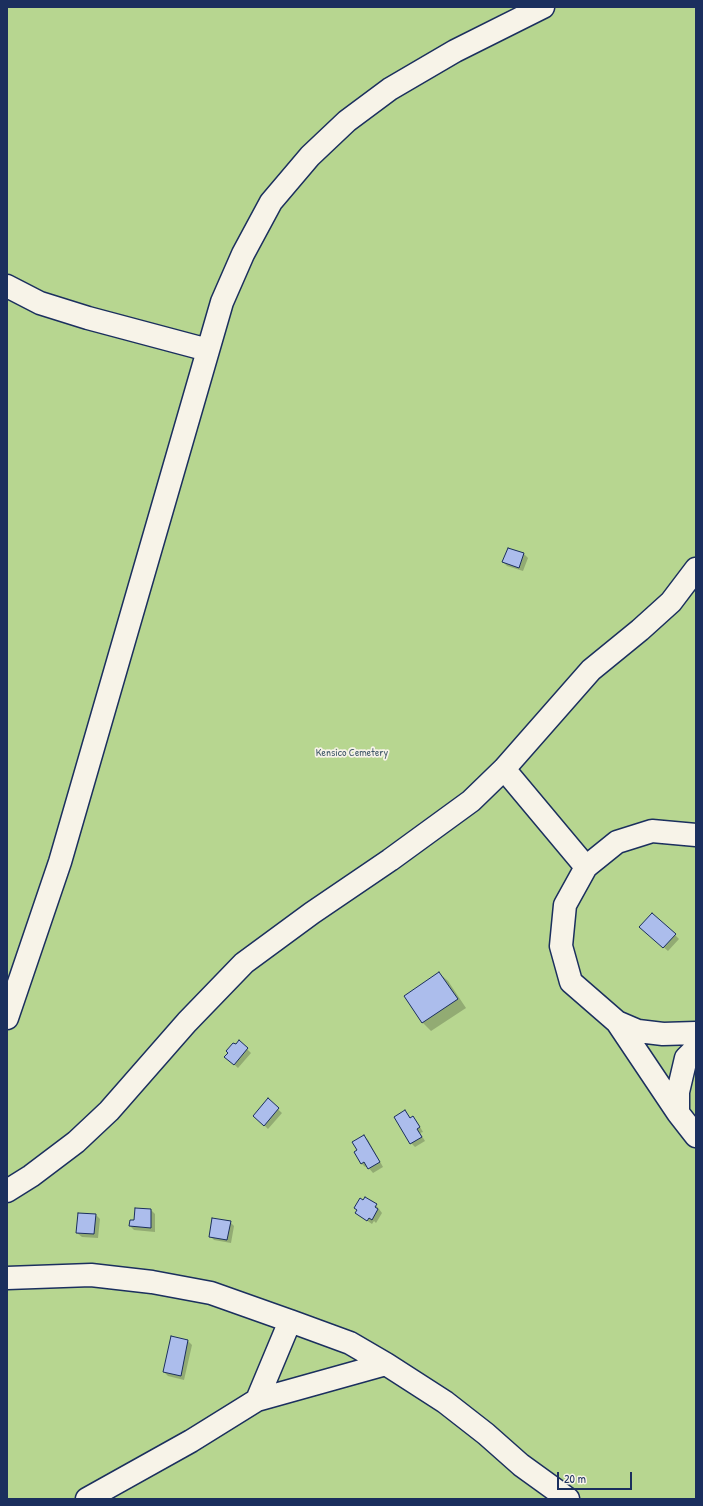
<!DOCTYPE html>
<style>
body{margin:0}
#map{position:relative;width:703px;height:1506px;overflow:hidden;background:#f7f3e8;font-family:"Patrick Hand",sans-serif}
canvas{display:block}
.frame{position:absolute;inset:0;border:8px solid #1b2f5e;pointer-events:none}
.scale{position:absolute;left:557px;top:1472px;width:75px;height:18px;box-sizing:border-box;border:2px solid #1b2f5e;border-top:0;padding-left:5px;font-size:12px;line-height:14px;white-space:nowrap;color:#1b2f5e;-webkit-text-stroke:3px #f7f3e8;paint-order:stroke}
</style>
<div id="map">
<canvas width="703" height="1506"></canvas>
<div class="frame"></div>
<div class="scale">20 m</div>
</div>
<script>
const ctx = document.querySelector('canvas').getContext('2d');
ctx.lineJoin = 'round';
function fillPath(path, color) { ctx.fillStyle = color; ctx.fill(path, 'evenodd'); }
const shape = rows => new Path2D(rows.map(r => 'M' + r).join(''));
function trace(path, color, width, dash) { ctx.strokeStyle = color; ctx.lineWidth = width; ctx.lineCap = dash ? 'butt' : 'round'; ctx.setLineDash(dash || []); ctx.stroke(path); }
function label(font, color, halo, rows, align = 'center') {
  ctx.font = font + ' "Patrick Hand",sans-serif'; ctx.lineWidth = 3.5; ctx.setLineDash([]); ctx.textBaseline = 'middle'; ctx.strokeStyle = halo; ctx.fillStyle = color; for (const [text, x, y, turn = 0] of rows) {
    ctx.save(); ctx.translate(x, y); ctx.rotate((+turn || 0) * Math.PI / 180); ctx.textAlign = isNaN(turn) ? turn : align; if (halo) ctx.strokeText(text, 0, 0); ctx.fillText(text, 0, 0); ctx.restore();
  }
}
const green = shape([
 [7,7,696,7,696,1499,7,1499]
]);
const shadow = shape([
 [524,554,528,558,523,571,507,566,503,562],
 [645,931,675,935,679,939,668,951],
 [439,973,448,981,466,1008,431,1031,423,1023,405,996],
 [239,1041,251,1053,238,1068,226,1057],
 [268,1100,282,1113,268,1129,258,1119],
 [405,1112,411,1119,413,1118,417,1122,423,1132,420,1133,425,1141,415,1147,411,1143],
 [364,1136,368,1140,383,1167,373,1173,367,1166,365,1167,361,1163],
 [376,1205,382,1213,376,1223,374,1221,372,1224,356,1213],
 [151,1210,155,1214,155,1232,134,1230,130,1226,135,1221],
 [96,1215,100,1219,98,1238,82,1237,77,1233],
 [230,1222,234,1226,231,1243,214,1240,210,1236],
 [172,1338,188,1341,192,1345,184,1380,168,1376,164,1372]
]);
const building = shape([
 [508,548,524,553,519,568,502,562,508,548],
 [652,913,676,934,663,948,639,927,652,913],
 [439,972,458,999,422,1023,404,996,439,972],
 [239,1040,248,1048,234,1065,224,1057,228,1053,226,1051,233,1043,236,1044,239,1040],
 [268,1098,279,1108,264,1126,253,1116,268,1098],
 [405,1110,410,1118,413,1116,420,1127,417,1129,422,1137,410,1144,394,1117,405,1110],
 [364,1135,380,1162,368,1169,364,1162,361,1164,354,1152,357,1150,352,1142,364,1135],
 [365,1197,377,1204,375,1207,378,1209,372,1220,369,1218,367,1221,355,1213,357,1210,354,1208,360,1198,363,1200,365,1197],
 [135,1208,151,1209,151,1228,129,1226,130,1220,134,1220,135,1208],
 [78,1213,96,1214,94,1234,76,1233,78,1213],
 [212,1218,231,1221,227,1240,209,1237,212,1218],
 [171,1336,188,1340,181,1376,163,1372,171,1336]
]);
const minor = shape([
 [7,286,40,303,88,318,208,350],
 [504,769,586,867],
 [696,835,652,831,617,842,586,867,565,905,561,946,571,982,617,1022,638,1031,663,1034,696,1033],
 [7,1018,60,862,222,302,243,254,271,202,310,156,347,121,390,89,455,51,543,7],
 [617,1022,678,1113],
 [696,1048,686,1058,678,1092,678,1113,696,1136],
 [7,1191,31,1176,76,1142,109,1111,187,1022,244,963,312,913,390,860,471,801,504,769,591,670,640,630,671,602,696,569],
 [7,1278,91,1275,152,1282,211,1293,290,1321,257,1400],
 [290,1321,350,1343,386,1364],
 [87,1499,191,1441,257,1400,386,1364,445,1402,486,1434,521,1465,568,1499]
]);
const parkNames = [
 ["Kensico Cemetery",352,753]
];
fillPath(green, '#b7d690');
fillPath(shadow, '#0003');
fillPath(building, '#acbdec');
trace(building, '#1b2f5e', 1);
trace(minor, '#1b2f5e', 25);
trace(minor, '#f7f3e8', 22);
label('11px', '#42596a', '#f7f3e8', parkNames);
</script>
